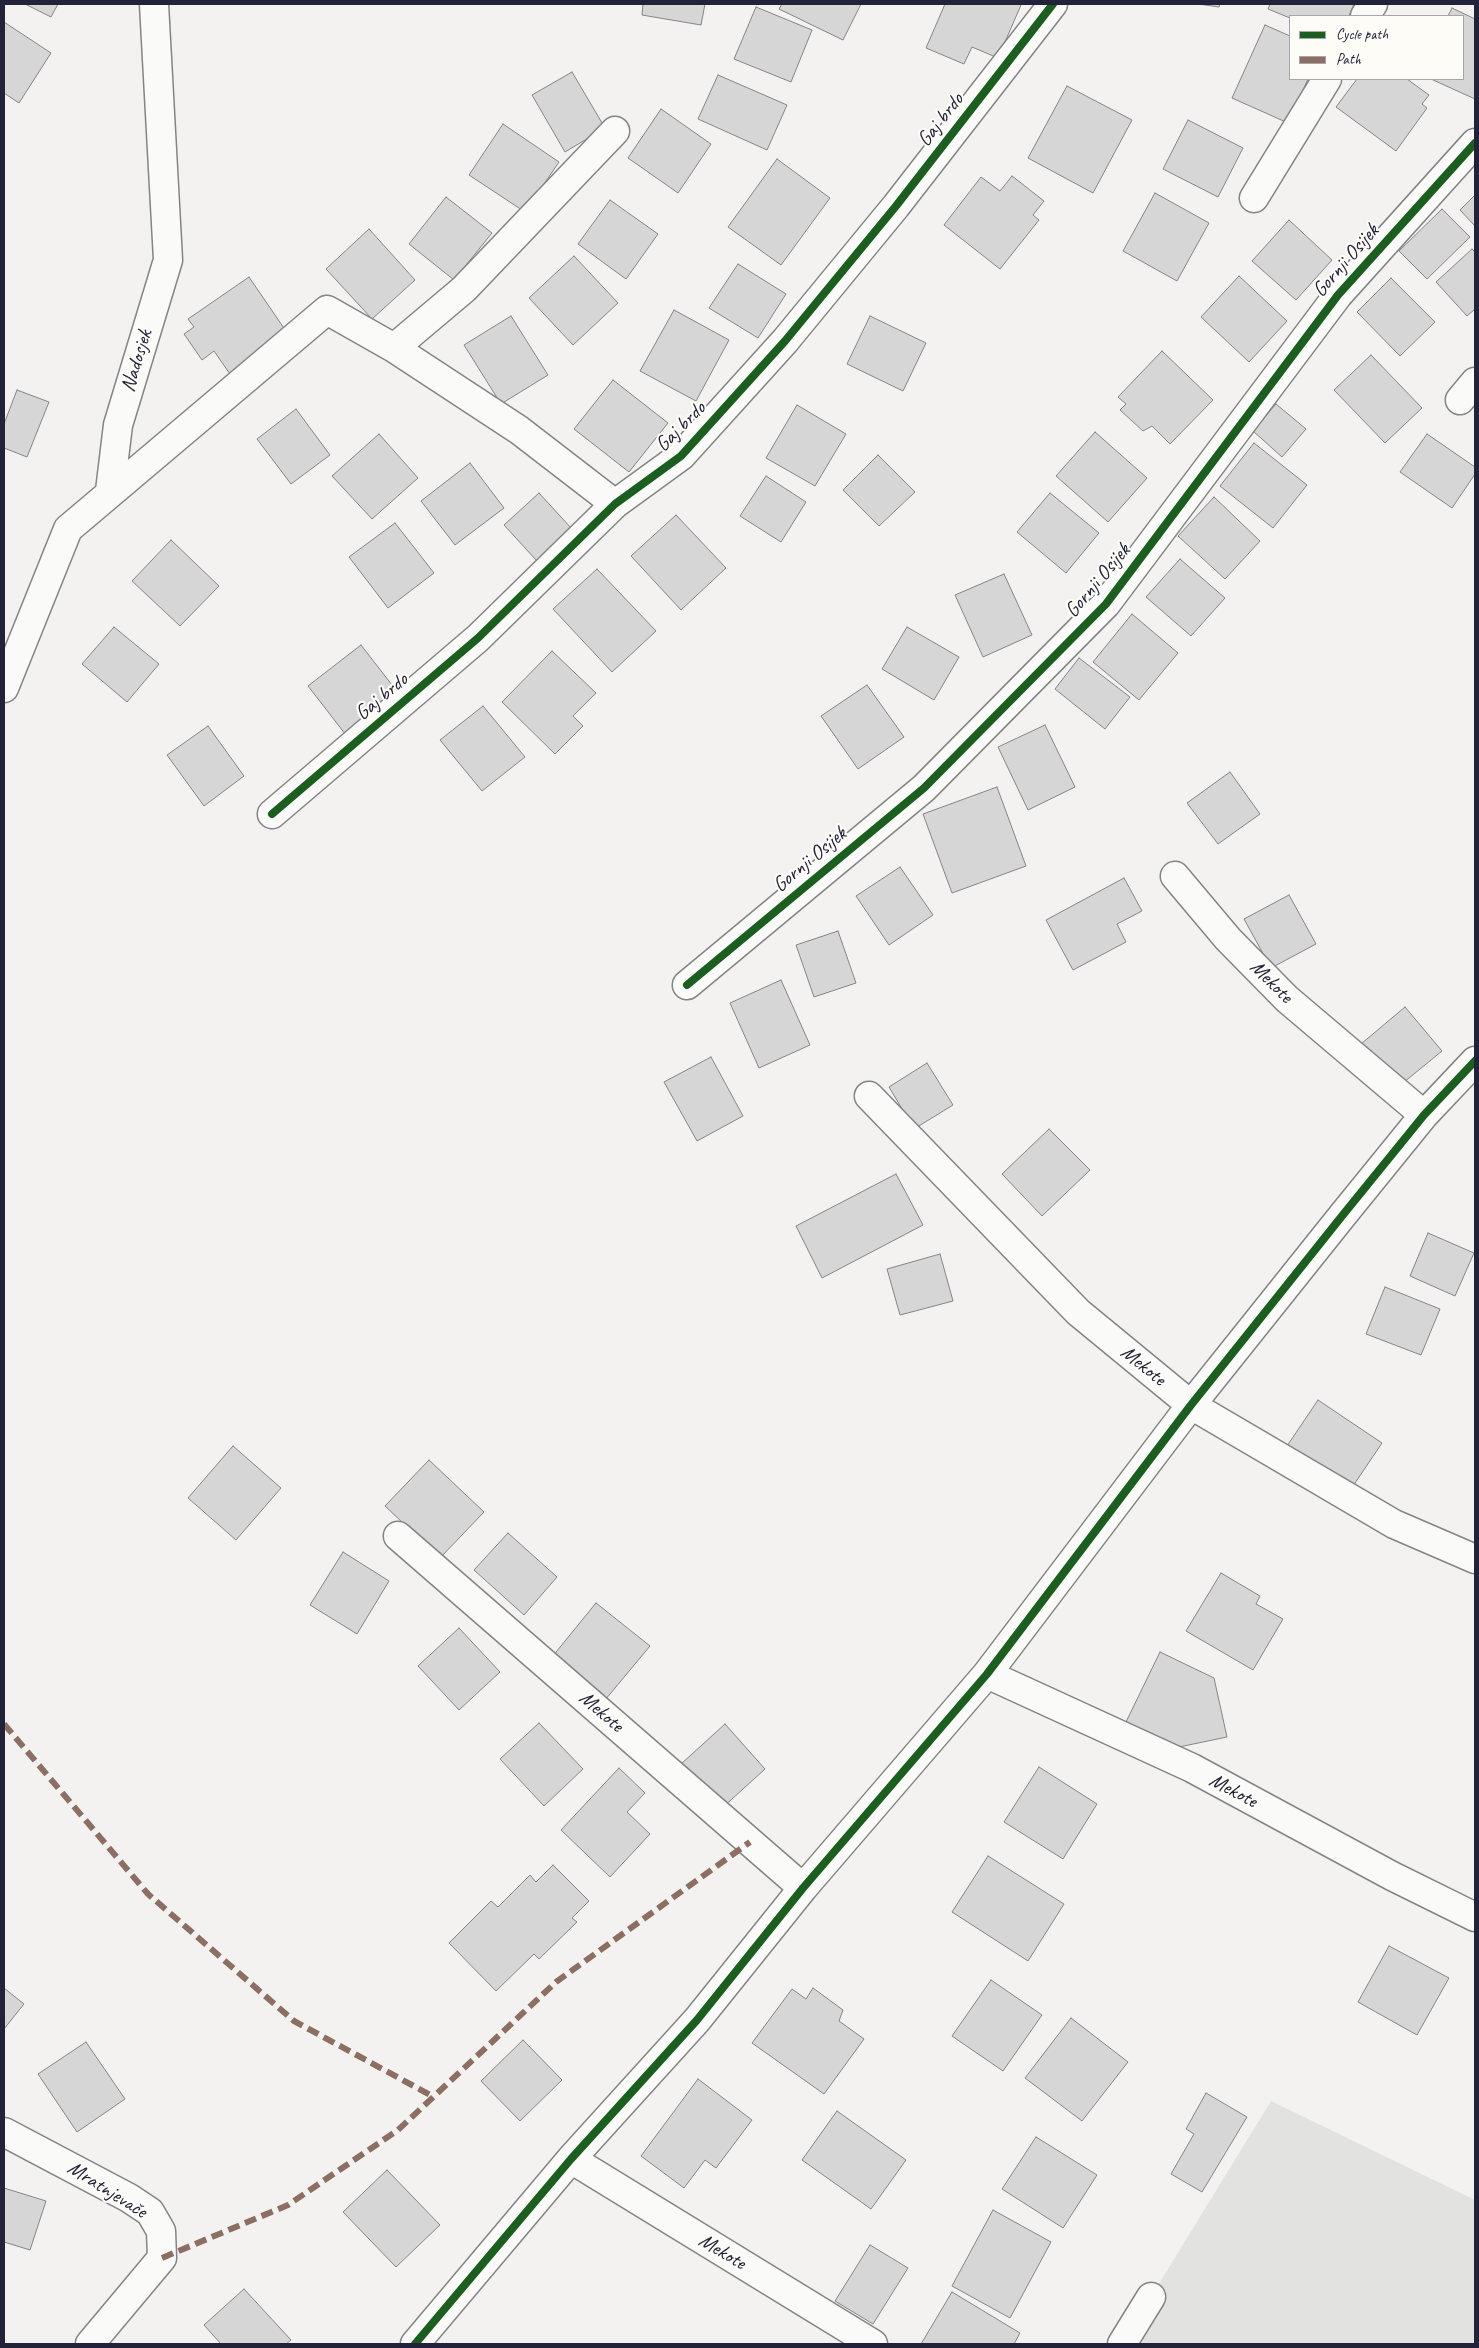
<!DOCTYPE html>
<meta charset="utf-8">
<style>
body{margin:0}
#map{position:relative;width:1479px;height:2348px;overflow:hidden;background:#f3f2f0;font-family:Caveat,sans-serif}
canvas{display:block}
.frame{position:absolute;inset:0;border:5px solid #22223b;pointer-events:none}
.legend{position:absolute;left:1289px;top:15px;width:175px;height:65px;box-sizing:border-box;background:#fdfcf7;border:1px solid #a5a5ac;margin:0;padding:6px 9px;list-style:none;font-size:15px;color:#22223b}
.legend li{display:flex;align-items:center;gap:10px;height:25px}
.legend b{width:25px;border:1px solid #a5a5ac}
</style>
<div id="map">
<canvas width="1479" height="2348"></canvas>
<div class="frame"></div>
<ul class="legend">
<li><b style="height:6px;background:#1b5e20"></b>Cycle path</li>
<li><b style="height:6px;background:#8d6e63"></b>Path</li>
</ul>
</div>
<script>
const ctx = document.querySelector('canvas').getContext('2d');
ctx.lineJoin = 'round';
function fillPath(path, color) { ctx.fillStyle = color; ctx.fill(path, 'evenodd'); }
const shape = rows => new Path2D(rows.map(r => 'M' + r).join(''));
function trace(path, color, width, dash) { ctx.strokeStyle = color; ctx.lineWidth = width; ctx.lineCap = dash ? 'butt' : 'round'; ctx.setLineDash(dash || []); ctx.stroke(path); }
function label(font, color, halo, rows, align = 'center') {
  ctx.font = font + ' Caveat,sans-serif'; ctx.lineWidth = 4.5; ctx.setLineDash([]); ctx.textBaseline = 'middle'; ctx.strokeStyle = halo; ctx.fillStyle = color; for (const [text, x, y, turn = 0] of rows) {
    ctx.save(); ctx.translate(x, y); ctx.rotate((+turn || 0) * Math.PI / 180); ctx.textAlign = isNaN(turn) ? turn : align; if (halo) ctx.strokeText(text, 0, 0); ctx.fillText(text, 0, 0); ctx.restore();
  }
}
const green = shape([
 [1271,2101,1475,2200,1475,2344,1122,2344]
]);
const building = shape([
 [25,4,58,4,51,17,25,4],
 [643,4,705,4,701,25,642,15,643,4],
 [782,4,861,4,843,40,779,9,782,4],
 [945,4,1018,4,1021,5,998,58,972,47,964,64,926,48,945,4],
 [1198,4,1220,4,1219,7,1198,4],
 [1270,4,1354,4,1349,16,1290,16,1290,18,1268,9,1270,4],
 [756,7,812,30,791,82,734,59,756,7],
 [1452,8,1475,19,1475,99,1431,79,1463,79,1463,16,1448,16,1452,8],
 [4,22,51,53,19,103,4,93,4,22],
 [1265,25,1290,36,1290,79,1308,79,1288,123,1232,98,1265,25],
 [572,72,605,128,565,152,532,95,572,72],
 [718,75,787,105,767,150,698,119,718,75],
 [1357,79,1407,79,1429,95,1422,104,1427,108,1396,151,1336,107,1357,79],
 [1067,86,1132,120,1093,193,1028,158,1067,86],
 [661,109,711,144,678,193,628,158,661,109],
 [1188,120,1243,148,1218,197,1163,169,1188,120],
 [503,124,559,162,525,212,469,175,503,124],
 [777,159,830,198,781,265,728,227,777,159],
 [1012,176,1044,201,1033,215,1039,220,1000,269,944,225,981,177,1000,191,1012,176],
 [1155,193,1209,223,1177,281,1123,251,1155,193],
 [1475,195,1475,226,1460,210,1475,195],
 [446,197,492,233,454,280,409,244,446,197],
 [610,200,658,234,626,279,578,244,610,200],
 [1442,209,1470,237,1427,279,1399,251,1442,209],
 [1289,220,1332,260,1296,300,1252,261,1289,220],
 [369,229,415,280,372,319,326,269,369,229],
 [1472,249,1475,252,1475,309,1467,316,1436,282,1472,249],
 [574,256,618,303,573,345,529,298,574,256],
 [738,264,786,294,758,338,709,308,738,264],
 [1239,276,1287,321,1249,362,1201,317,1239,276],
 [249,277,288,334,230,374,214,351,202,360,184,334,194,327,188,319,249,277],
 [1391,278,1435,322,1400,356,1357,312,1391,278],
 [674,310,729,340,696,401,640,371,674,310],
 [511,316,548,375,501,404,464,345,511,316],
 [870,316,926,343,903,391,847,364,870,316],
 [1162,351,1213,400,1170,444,1152,426,1143,431,1120,410,1126,404,1118,397,1162,351],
 [1371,355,1422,408,1385,443,1334,390,1371,355],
 [613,380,668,423,629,472,574,429,613,380],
 [17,390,49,402,27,457,4,448,4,424,17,390],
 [1276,404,1306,429,1282,457,1253,431,1276,404],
 [797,405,846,434,815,486,766,458,797,405],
 [296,409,330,455,291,484,257,439,296,409],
 [1095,432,1147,478,1108,522,1056,476,1095,432],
 [379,434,418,478,372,519,332,476,379,434],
 [1427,434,1475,467,1475,474,1452,508,1400,472,1427,434],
 [1254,443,1307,485,1273,528,1220,486,1254,443],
 [878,455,915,492,879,526,843,490,878,455],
 [470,463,504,508,455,545,421,501,470,463],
 [766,476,806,502,781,542,740,516,766,476],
 [539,493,572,529,537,561,504,525,539,493],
 [1050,493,1099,533,1066,573,1017,532,1050,493],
 [1214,497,1260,541,1225,579,1178,536,1214,497],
 [676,515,726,568,681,610,631,556,676,515],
 [395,523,434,573,388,608,349,557,395,523],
 [171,540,219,586,180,626,132,581,171,540],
 [1180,559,1225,598,1191,636,1146,597,1180,559],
 [597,569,656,631,612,672,553,609,597,569],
 [1004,574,1032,635,983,657,955,595,1004,574],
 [1132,614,1178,653,1139,700,1093,662,1132,614],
 [114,627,159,664,127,702,82,664,114,627],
 [907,627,959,657,934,700,882,669,907,627],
 [361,645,399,694,346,735,308,686,361,645],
 [552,651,596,693,573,716,583,726,555,754,502,702,552,651],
 [1079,658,1130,697,1105,729,1055,689,1079,658],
 [867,685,904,737,858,769,821,716,867,685],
 [483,706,525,757,482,791,440,740,483,706],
 [1045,725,1075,787,1028,810,998,747,1045,725],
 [208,726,244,776,204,806,167,755,208,726],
 [1230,772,1260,814,1218,844,1187,803,1230,772],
 [997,787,1026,866,952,893,923,814,997,787],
 [900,867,933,915,889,945,856,896,900,867],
 [1124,878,1142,911,1117,924,1126,942,1073,970,1046,920,1124,878],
 [1289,895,1316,944,1271,968,1244,919,1289,895],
 [838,931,856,983,814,997,796,945,838,931],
 [781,980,810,1045,759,1068,730,1003,781,980],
 [1405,1007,1442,1051,1398,1087,1361,1044,1405,1007],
 [711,1057,743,1116,697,1141,664,1082,711,1057],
 [927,1063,953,1105,914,1129,889,1087,927,1063],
 [1049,1129,1090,1170,1042,1216,1002,1174,1049,1129],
 [896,1174,923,1225,822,1278,796,1226,896,1174],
 [1428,1233,1474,1253,1455,1296,1410,1276,1428,1233],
 [940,1254,953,1301,900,1315,887,1269,940,1254],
 [1385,1287,1440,1309,1421,1355,1366,1334,1385,1287],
 [1318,1400,1382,1443,1351,1489,1287,1446,1318,1400],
 [233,1446,281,1488,236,1540,188,1498,233,1446],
 [429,1460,484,1512,440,1558,385,1506,429,1460],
 [508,1533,557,1577,524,1615,474,1570,508,1533],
 [343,1552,389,1581,357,1634,310,1605,343,1552],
 [1221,1573,1260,1596,1256,1604,1283,1619,1253,1670,1186,1631,1221,1573],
 [596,1603,650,1646,605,1700,552,1657,596,1603],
 [459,1628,500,1672,459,1710,418,1666,459,1628],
 [1160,1652,1214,1678,1227,1737,1179,1747,1126,1722,1160,1652],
 [539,1723,583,1769,544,1806,500,1759,539,1723],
 [725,1724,765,1769,721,1809,681,1764,725,1724],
 [1039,1767,1097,1804,1063,1859,1004,1822,1039,1767],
 [619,1768,645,1793,627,1812,650,1834,610,1877,561,1830,619,1768],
 [988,1856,1064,1904,1028,1961,952,1912,988,1856],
 [553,1865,589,1901,572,1918,577,1922,539,1959,534,1954,496,1991,449,1943,491,1901,498,1907,530,1875,536,1882,553,1865],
 [1389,1946,1449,1978,1417,2035,1358,2002,1389,1946],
 [991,1980,1042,2015,1003,2071,952,2036,991,1980],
 [4,1988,24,2004,4,2029,4,1988],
 [813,1988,843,2010,839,2021,864,2039,824,2094,752,2043,792,1989,806,1999,813,1988],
 [1071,2018,1128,2062,1082,2121,1025,2078,1071,2018],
 [523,2040,562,2080,520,2121,481,2081,523,2040],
 [86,2042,125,2099,77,2132,38,2074,86,2042],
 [698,2079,752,2120,716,2168,705,2160,684,2188,641,2156,698,2079],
 [1206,2093,1247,2117,1202,2192,1171,2174,1194,2134,1186,2129,1206,2093],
 [837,2111,906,2160,871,2209,802,2160,837,2111],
 [1036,2137,1097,2175,1063,2228,1002,2189,1036,2137],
 [387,2170,440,2225,396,2267,343,2212,387,2170],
 [4,2188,46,2201,30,2250,4,2242,4,2188],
 [993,2210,1051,2242,1010,2318,952,2286,993,2210],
 [870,2245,908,2268,873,2324,835,2301,870,2245],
 [244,2289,291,2340,286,2344,221,2344,204,2325,244,2289],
 [952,2292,1020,2333,1014,2344,921,2344,952,2292]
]);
const street = shape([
 [1365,16,1373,4],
 [1254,198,1327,79],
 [394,348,464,289,615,131],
 [1460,400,1475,382],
 [110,491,118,425,168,260,154,4],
 [4,688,68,529,327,310,394,348,519,430,615,504],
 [272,814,478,638,615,504,681,456,785,341,896,206,1053,4],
 [1175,876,1228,939,1287,999,1424,1115],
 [687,985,924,788,1106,604,1338,295,1475,143],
 [869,1096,1078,1312,1191,1405,1394,1524,1475,1559],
 [398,1536,803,1888],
 [987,1674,1192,1768,1392,1876,1475,1917],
 [4,2132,129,2198,150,2212,161,2231,162,2258,90,2344],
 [571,2159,873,2344],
 [415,2344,571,2159,697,2020,803,1888,987,1674,1191,1405,1342,1216,1424,1115,1475,1061],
 [1122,2344,1151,2297]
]);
const quiet = shape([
 [4,1724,148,1894,294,2021,434,2097],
 [162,2258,288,2205,398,2130,556,1982,750,1842]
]);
const cycleway = shape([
 [272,814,478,638,615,504,681,456,785,341,896,206,1053,4],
 [687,985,924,788,1106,604,1338,295,1475,143],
 [415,2344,571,2159,697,2020,803,1888,987,1674,1191,1405,1342,1216,1424,1115,1475,1061]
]);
const streetNames = [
 ["Gaj brdo",941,120,-52],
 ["Gornji Osijek",1346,261,-49],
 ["Nadosjek",137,361,-73],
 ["Gaj brdo",681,427,-45],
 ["Gornji Osijek",1098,581,-50],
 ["Gaj brdo",382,697,-40],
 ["Gornji Osijek",810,860,-40],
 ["Mekote",1271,982,45],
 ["Mekote",1143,1366,39],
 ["Mekote",601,1712,41],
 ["Mekote",1233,1791,28],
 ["Mratnjevače",107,2190,32],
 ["Mekote",722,2252,31]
];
fillPath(green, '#e2e2e1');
fillPath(building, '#d7d6d6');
trace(building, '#848488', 1);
trace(street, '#848488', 31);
trace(street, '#fafaf8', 28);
trace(quiet, '#8d6e63', 6, [12, 6]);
trace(cycleway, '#1b5e20', 8);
label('21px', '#22223b', '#fdfcf7', streetNames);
</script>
